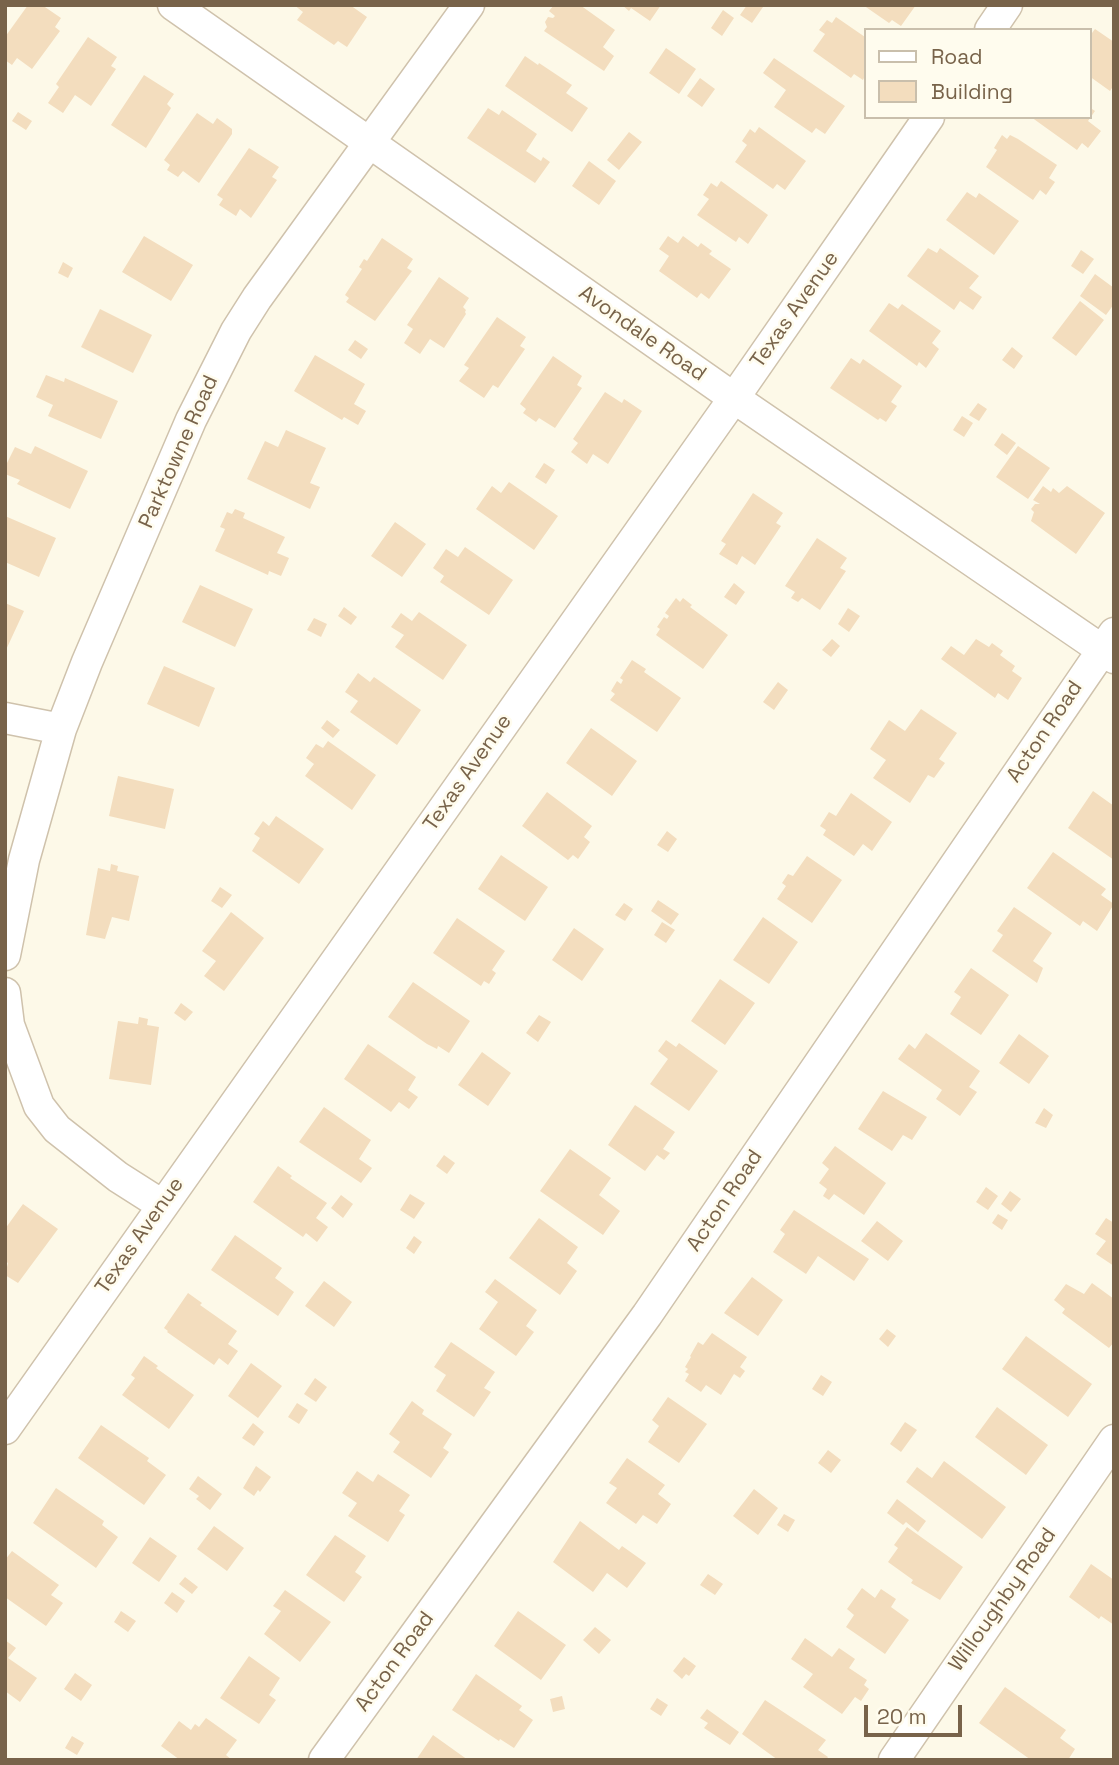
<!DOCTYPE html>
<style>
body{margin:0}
#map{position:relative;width:1119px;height:1765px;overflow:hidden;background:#fdf9e8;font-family:"Space Grotesk",sans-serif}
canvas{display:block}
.frame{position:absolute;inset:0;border:7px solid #78634a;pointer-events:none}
.legend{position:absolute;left:864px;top:28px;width:228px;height:91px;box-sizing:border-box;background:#fffcee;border:2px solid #c9bfac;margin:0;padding:9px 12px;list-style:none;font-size:21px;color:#78634a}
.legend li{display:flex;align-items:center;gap:14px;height:35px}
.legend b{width:35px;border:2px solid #c9bfac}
.scale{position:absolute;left:864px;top:1705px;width:98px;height:32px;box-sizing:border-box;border:4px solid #78634a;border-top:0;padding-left:9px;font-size:21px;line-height:24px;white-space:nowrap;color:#78634a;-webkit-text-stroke:5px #fffcee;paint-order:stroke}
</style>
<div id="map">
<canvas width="1119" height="1765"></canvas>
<div class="frame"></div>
<ul class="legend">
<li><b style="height:9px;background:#fff"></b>Road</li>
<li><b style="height:19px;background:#f3ddbe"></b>Building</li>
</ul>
<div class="scale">20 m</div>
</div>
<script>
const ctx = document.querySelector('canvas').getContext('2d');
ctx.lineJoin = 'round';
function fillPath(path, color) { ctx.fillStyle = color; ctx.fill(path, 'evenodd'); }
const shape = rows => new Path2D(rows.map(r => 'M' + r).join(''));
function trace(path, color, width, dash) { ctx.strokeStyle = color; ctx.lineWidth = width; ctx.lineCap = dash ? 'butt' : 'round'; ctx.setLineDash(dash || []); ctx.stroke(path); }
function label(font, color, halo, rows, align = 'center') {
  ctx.font = font + ' "Space Grotesk",sans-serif'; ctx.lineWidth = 5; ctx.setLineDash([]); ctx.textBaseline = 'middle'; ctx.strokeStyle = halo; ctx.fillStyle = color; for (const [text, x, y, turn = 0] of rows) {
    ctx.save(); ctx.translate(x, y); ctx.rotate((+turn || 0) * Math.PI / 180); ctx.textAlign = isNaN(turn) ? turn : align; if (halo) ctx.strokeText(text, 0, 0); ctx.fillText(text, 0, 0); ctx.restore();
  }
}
const building = shape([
 [28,5,42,5,61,18,55,27,60,31,32,69,17,58,12,65,5,60,5,37],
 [294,5,350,5,367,17,347,47,338,41,334,45,297,20,303,12],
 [554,5,580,5,615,30,603,47,614,56,604,71,544,31,547,27,545,22,548,17,553,18,555,16,549,11],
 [622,5,661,5,650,21,631,8,629,11],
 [747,5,760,5,763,7,752,23,740,15],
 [863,5,916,5,901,26,892,20,889,23],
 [723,10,734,18,722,36,711,28],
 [836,17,865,37,865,76,863,80,854,74,851,78,813,51,825,34,819,30,827,20,832,23],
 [1095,29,1114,42,1114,85,1110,91,1089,76,1089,32,1092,33],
 [88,37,117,57,111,66,116,69,91,106,75,95,63,113,48,103,59,87,56,84],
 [666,48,696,69,679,94,649,73],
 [525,56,538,65,539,63,572,85,566,93,588,108,572,132,505,86],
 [774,58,845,106,825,134,816,128,812,133,774,107,786,90,763,73],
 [144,75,174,94,167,104,171,108,146,148,111,125],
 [700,78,715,89,702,107,687,96],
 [1089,107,1095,111,1088,121,1101,131,1088,148,1082,143,1077,150,1031,117,1089,117],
 [488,108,499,115,502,110,537,134,526,151,541,161,543,157,550,162,535,183,467,138],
 [18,112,32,121,26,130,12,121],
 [197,113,213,124,217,118,232,129,232,134,199,183,183,171,178,177,167,170,170,165,164,160],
 [759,127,806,161,785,190,777,184,773,189,735,162,747,145,742,141,750,129,755,133],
 [629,132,642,142,619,170,607,160],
 [1002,135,1007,139,1010,135,1018,139,1057,165,1049,178,1055,182,1046,195,1040,190,1033,200,986,167,997,150,994,148],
 [249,148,279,167,272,177,277,180,251,218,240,209,236,216,219,205,223,199,217,195],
 [589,161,616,181,599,205,572,186],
 [721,181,768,215,748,244,739,237,736,242,697,215,709,199,703,195,711,183,717,187],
 [967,192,976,198,979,193,1019,221,994,255,946,220],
 [144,236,193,265,171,301,122,272],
 [668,236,678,243,683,236,698,247,701,243,712,251,709,254,731,269,709,299,701,293,697,298,659,271,669,256,659,249],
 [382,238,413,259,407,268,412,271,375,321,346,302,349,298,345,295,362,269,359,267,364,259,367,261],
 [928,248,937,253,940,248,979,276,969,288,982,297,973,310,960,301,954,310,907,276],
 [1081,250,1094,259,1083,274,1071,266],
 [63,262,73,268,68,278,58,273],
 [1095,274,1114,288,1114,304,1106,315,1080,296],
 [439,277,469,298,463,307,466,310,465,312,466,314,444,348,430,339,420,354,404,343,413,329,407,325],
 [1080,301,1104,320,1076,356,1052,338],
 [889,303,898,309,902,304,941,331,932,343,939,349,926,368,919,362,917,366,869,331],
 [100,309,152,335,133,373,81,347],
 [497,317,526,337,520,346,525,349,498,388,493,385,484,398,459,381,469,368,464,365],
 [355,340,368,349,361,359,348,350],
 [1012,347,1023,356,1014,369,1002,360],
 [315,355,365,384,354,404,366,411,358,425,344,417,342,420,294,391],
 [553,356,582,376,577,385,582,388,555,428,539,418,536,422,523,413,526,409,520,404],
 [851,358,860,364,863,359,902,386,891,402,897,406,886,422,880,418,878,420,830,388],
 [46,375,64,382,65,378,118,401,101,439,48,416,53,405,36,397],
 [605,392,622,403,624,399,642,411,608,464,593,454,587,464,571,452,578,443,573,439],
 [978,403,987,409,979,421,969,415],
 [962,416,973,423,964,437,953,430],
 [286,430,326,448,310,483,320,487,310,509,247,479,265,441,278,447],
 [1002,433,1016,443,1007,455,994,445],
 [35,446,88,471,70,509,17,484,20,480,5,474,5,467,15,447,31,454],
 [1018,446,1050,468,1028,499,996,477],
 [544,463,555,470,546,484,535,477],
 [509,482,558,516,534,550,476,509,492,486,501,493],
 [1043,486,1051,492,1053,488,1059,493,1067,486,1105,513,1076,554,1031,521,1034,512,1031,509,1035,504,1040,504,1033,500],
 [753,493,783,513,776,523,781,526,755,565,742,556,737,565,719,554,726,544,721,541],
 [235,509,245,513,243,518,285,537,277,553,289,558,281,576,269,571,268,575,215,551,225,529,220,527,227,512,232,514],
 [5,516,56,538,39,577,5,562],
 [395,522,426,544,402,577,371,556],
 [817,538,847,558,840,568,846,571,820,610,802,598,798,602,791,598,795,592,785,586],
 [465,547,513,580,489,615,440,582,444,576,433,568,446,549,458,557],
 [734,583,745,592,736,605,724,597],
 [200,585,253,609,235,647,182,622],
 [676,598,680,602,683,598,692,605,690,607,728,635,703,669,656,635,660,629,657,627,664,617,667,619,669,616,665,613],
 [5,603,24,611,5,652],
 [344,607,357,617,351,625,338,616],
 [848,608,860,616,849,632,838,624],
 [419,612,467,645,443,680,395,647,404,635,391,627,401,613,412,621],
 [314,618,327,624,321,637,307,630],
 [832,639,840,646,831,657,822,650],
 [976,639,989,647,992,643,1003,651,1000,655,1015,666,1012,671,1022,678,1008,700,998,693,995,698,941,659,951,646,964,655],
 [632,660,646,669,644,672,681,698,657,732,610,700,615,694,611,691,617,681,621,684,623,680,620,678],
 [164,666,215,688,199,727,147,704],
 [358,673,370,682,374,677,421,710,397,745,350,712,358,701,345,692],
 [778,682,788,690,774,710,763,702],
 [921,709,957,733,939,759,945,763,934,778,928,775,910,803,873,778,886,760,870,749,889,720,905,731],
 [327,720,340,730,333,738,321,728],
 [591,728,637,761,612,796,566,763],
 [328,741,376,775,352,810,305,776,314,764,306,758,316,744,323,748],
 [118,776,174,789,165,829,109,816],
 [1093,791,1114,806,1114,860,1068,828],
 [547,792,592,826,584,837,590,842,578,859,573,855,568,860,522,826],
 [851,793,892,822,872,851,863,844,854,856,823,835,826,830,820,826,829,812,836,816],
 [276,816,324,849,299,884,252,851,260,838,254,834,263,821,269,826],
 [667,831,677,839,668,852,657,845],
 [1053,852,1106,889,1101,895,1114,904,1097,931,1083,921,1080,926,1027,888],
 [501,855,548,887,525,921,478,889],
 [807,856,842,880,812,923,777,899,786,886,782,883,788,874,793,876],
 [111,864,118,866,117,871,139,876,129,921,112,917,105,939,86,935,98,868,110,871],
 [220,887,232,895,222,908,211,901],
 [658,900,679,914,671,925,651,911],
 [624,903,633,909,625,921,615,915],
 [1014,907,1052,933,1033,961,1043,968,1037,983,992,951,1003,935,997,931],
 [231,912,264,938,224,991,204,976,216,961,202,951],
 [763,917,798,942,769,984,733,960],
 [457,918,505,951,492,970,496,973,489,984,484,981,481,986,433,953],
 [662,922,675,930,666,943,654,935],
 [574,928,604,949,582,981,552,960],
 [971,968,1009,995,981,1035,950,1014,961,997,954,992],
 [720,979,755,1003,725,1045,691,1021],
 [413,982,470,1021,449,1053,438,1046,437,1049,427,1044,388,1017],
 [181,1003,193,1012,185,1021,174,1013],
 [539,1015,551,1022,538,1042,526,1033],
 [139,1017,148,1019,147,1025,159,1027,151,1085,109,1079,118,1021,138,1024],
 [926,1033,980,1071,969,1087,977,1092,960,1116,936,1099,942,1090,898,1059,909,1044,915,1049],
 [1019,1034,1049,1056,1029,1084,999,1063],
 [666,1040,676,1047,679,1043,718,1071,689,1111,650,1084,668,1059,658,1051],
 [368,1044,416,1077,408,1090,418,1097,409,1109,399,1102,391,1112,344,1079],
 [482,1052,511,1073,488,1106,458,1085],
 [883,1091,927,1117,912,1140,903,1135,892,1151,858,1129],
 [635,1105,675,1132,663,1149,670,1153,664,1160,657,1155,645,1171,608,1145],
 [324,1107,371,1140,359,1159,372,1168,361,1183,299,1142],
 [1044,1108,1053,1115,1046,1128,1035,1123],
 [835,1146,886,1183,864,1215,834,1194,829,1200,823,1196,827,1189,819,1183,829,1169,822,1163],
 [570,1149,611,1178,599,1195,620,1211,603,1235,540,1191],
 [444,1155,455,1163,447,1174,436,1166],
 [278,1166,292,1176,290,1178,327,1203,316,1218,328,1227,317,1242,306,1233,303,1237,253,1202],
 [986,1187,998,1196,988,1210,976,1202],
 [1010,1191,1021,1199,1011,1212,1001,1204],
 [410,1194,425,1203,414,1219,400,1210],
 [341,1195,353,1204,343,1218,331,1208],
 [23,1204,58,1229,18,1283,5,1275,8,1263,5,1261,5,1229],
 [794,1210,869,1259,854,1281,818,1256,806,1274,773,1252,785,1234,780,1230],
 [998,1214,1008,1220,1002,1230,992,1223],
 [539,1218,578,1247,567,1263,577,1271,560,1295,509,1258],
 [1106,1218,1114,1223,1114,1266,1096,1254,1106,1241,1095,1234],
 [877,1221,903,1241,888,1261,861,1241],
 [235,1235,282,1268,275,1278,294,1292,278,1316,211,1270],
 [414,1236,422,1242,414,1254,406,1248],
 [752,1277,783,1300,758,1336,724,1313],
 [495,1279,537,1310,526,1326,534,1332,516,1356,479,1329,498,1302,485,1292],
 [324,1281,352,1302,334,1327,305,1306],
 [1092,1283,1114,1299,1114,1342,1109,1348,1062,1313,1065,1309,1054,1300,1066,1284,1084,1294],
 [188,1293,202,1303,200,1305,237,1331,228,1344,238,1351,228,1365,219,1358,214,1365,167,1332,168,1331,164,1328],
 [887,1329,896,1336,888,1347,879,1339],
 [712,1333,747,1357,740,1367,745,1371,740,1378,734,1374,721,1395,706,1385,701,1392,685,1381,689,1374,685,1372,688,1369,685,1367,691,1357,690,1356,698,1342,703,1345],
 [1026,1336,1092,1384,1068,1417,1002,1369],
 [451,1342,495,1372,484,1388,491,1392,474,1417,436,1391,446,1375,434,1367],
 [144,1356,158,1366,156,1368,194,1395,169,1429,122,1395,135,1378,131,1375],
 [251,1363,282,1386,258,1418,228,1396],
 [821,1375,832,1382,823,1396,812,1389],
 [315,1378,327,1387,316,1402,304,1394],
 [668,1397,707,1424,679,1463,648,1442,659,1426,652,1420],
 [412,1401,424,1410,422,1414,452,1434,443,1448,449,1452,431,1478,393,1452,400,1442,389,1434],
 [297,1403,308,1410,299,1424,288,1417],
 [997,1407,1048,1445,1026,1475,975,1437],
 [905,1422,917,1430,901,1452,890,1444],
 [253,1423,264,1432,254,1446,242,1438],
 [101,1425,149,1458,147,1461,166,1475,144,1505,78,1458],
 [828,1450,841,1460,831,1473,818,1463],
 [627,1458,665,1485,658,1494,671,1504,657,1524,643,1515,636,1524,606,1503,617,1488,609,1483],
 [944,1461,1006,1507,982,1539,906,1482,917,1467,932,1478],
 [256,1466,271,1477,260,1492,258,1490,254,1496,243,1488],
 [357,1471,373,1482,378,1474,410,1495,399,1511,405,1515,388,1542,348,1516,357,1503,342,1493],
 [198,1476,222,1494,210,1510,196,1499,199,1496,189,1489],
 [56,1488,104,1521,102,1525,118,1537,96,1568,33,1523],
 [754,1489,778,1508,758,1535,733,1516],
 [897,1499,926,1521,918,1532,906,1522,903,1525,887,1513],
 [784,1514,795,1520,788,1532,777,1525],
 [580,1521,619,1550,622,1546,646,1563,627,1588,607,1573,593,1592,553,1562],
 [214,1526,244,1548,227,1571,197,1549],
 [907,1527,963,1567,940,1600,911,1583,913,1580,888,1562,898,1548,894,1545],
 [335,1535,366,1556,355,1572,362,1577,344,1602,306,1575],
 [150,1537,177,1556,159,1582,132,1563],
 [12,1551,59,1585,51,1595,63,1603,46,1626,5,1597,5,1560],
 [1091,1564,1114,1580,1114,1625,1101,1616,1099,1619,1069,1597],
 [708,1574,723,1584,715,1595,700,1585],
 [185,1577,198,1587,192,1594,179,1584],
 [862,1588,875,1598,881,1589,896,1599,891,1607,909,1620,885,1654,846,1627,854,1615,847,1609],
 [285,1590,331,1622,300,1662,264,1634,281,1611,273,1606],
 [172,1592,185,1601,177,1613,164,1603],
 [121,1611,136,1621,128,1632,114,1622],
 [518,1611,566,1645,541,1680,494,1646],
 [595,1627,611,1640,599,1654,583,1640],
 [805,1638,832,1657,839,1648,855,1659,849,1668,867,1680,864,1685,869,1689,861,1701,855,1697,842,1714,803,1687,813,1674,791,1659],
 [5,1640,16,1648,8,1658,37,1678,20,1702,5,1691],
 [249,1656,280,1678,269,1695,276,1700,259,1724,220,1698],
 [684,1657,696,1666,689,1676,686,1674,682,1679,673,1671],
 [75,1673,92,1685,81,1701,64,1689],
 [476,1674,522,1706,519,1710,533,1720,514,1748,500,1739,499,1741,452,1710],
 [1005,1687,1066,1730,1060,1738,1075,1749,1068,1760,1031,1760,979,1723],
 [562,1696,565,1709,553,1712,550,1699],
 [657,1698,668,1705,661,1716,650,1709],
 [765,1700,826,1740,818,1750,828,1757,826,1760,778,1760,742,1734],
 [707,1709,739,1732,730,1745,704,1728,708,1723,700,1718],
 [206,1718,237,1740,226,1755,232,1760,180,1760,161,1746,179,1721,191,1730,195,1724,199,1727],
 [433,1735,468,1760,416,1760],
 [72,1736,84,1743,77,1755,65,1748]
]);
const street = shape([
 [173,5,734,398,1114,658],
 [990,30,1007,5],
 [5,718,61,729],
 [5,955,24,860,61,729,87,662,191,420,236,331,257,298,469,5],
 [5,993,9,1025,39,1106,57,1129,118,1177,162,1205],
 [5,1429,734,398,929,117],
 [324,1760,647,1315,1114,633],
 [894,1760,1114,1440]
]);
const streetNames = [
 ["Texas Avenue",795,310,-55],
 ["Avondale Road",642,334,35],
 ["Parktowne Road",179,452,-66],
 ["Acton Road",1045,732,-56],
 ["Texas Avenue",468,773,-55],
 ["Acton Road",725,1201,-56],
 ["Texas Avenue",140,1236,-55],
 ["Willoughby Road",1003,1600,-55],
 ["Acton Road",395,1662,-54]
];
fillPath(building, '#f3ddbe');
trace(street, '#cfc2ac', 33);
trace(street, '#fff', 30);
label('21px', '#78634a', '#fffcee', streetNames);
</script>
